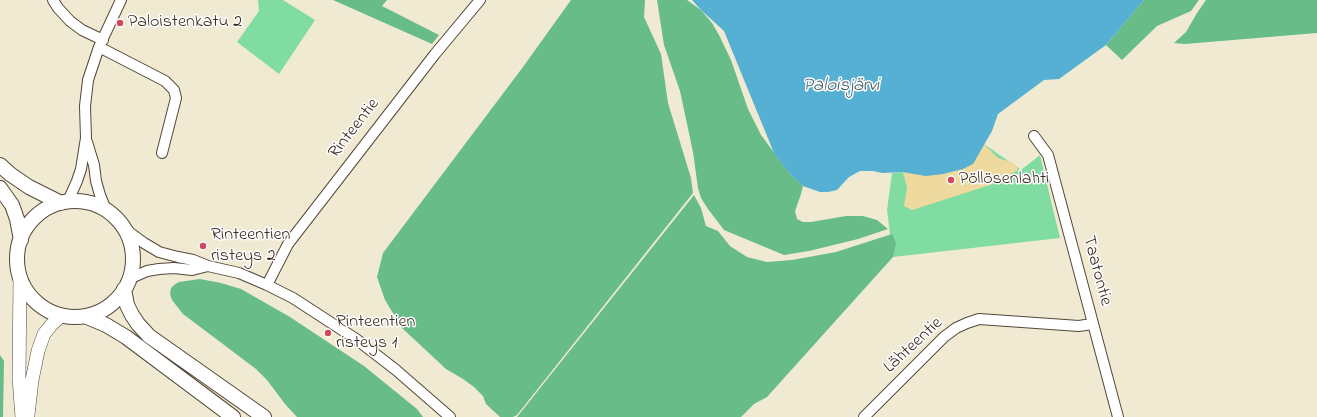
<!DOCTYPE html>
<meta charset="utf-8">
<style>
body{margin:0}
canvas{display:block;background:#f0ead3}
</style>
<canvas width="1317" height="417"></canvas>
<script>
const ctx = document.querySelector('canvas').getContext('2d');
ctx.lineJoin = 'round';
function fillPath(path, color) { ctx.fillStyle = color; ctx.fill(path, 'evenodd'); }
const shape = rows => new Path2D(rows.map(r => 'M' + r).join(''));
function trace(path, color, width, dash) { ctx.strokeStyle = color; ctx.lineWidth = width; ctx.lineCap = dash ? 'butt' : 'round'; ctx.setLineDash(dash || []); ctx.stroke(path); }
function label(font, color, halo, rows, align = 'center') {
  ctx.font = font + ' "Indie Flower",sans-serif'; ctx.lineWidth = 3; ctx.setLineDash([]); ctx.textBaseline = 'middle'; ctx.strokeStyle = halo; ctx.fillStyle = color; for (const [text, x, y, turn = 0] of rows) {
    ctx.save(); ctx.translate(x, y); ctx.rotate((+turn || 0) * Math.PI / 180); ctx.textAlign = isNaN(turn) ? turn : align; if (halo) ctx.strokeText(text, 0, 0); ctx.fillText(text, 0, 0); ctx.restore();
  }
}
const green = shape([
 [258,0,283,0,315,20,279,74,237,42,259,11],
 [984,144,1021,170,1040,155,1060,238,893,257,887,210,892,173,903,172]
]);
const forest = shape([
 [333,0,387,0,382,6,439,35,432,44],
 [571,0,645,0,644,17,661,54,668,103,691,178,693,193,517,415,513,417,500,417,486,404,483,396,474,387,463,379,446,369,402,328,385,300,377,277,383,253,523,67],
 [657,0,687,0,701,10,712,23,719,35,731,60,748,109,761,135,790,174,803,186,801,194,795,211,797,219,803,222,811,222,846,216,863,216,877,220,888,229,858,239,809,251,784,255,724,230,708,209,701,198,698,188,693,152,680,91,664,45],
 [1144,0,1199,0,1191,11,1157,26,1122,60,1106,45],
 [1206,0,1317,0,1317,33,1185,44,1174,43,1186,32,1197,13],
 [694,195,701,208,706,226,718,231,730,246,747,257,767,262,792,260,836,252,892,234,896,243,893,257,767,397,754,404,741,417,517,417],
 [200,279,221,283,241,289,290,317,364,366,417,409,423,417,297,417,285,404,267,380,256,369,183,314,172,300,170,294,171,288,174,285,179,282],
 [0,355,4,361,3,417,0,417]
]);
const sand = shape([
 [984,144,998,158,1014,163,1018,170,990,185,912,210,904,206,907,188,903,172,926,176,973,164]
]);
const water = shape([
 [692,0,1144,0,1106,45,1059,79,1044,80,998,114,992,131,973,164,963,169,943,174,926,176,903,172,882,173,873,171,860,171,849,177,837,190,828,192,820,192,803,186,790,174,774,153,724,31,701,10]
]);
const minor = shape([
 [53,0,58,8,70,21,82,30,103,40],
 [99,47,165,81,174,90,176,98,162,153],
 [1034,136,1048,155,1118,417],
 [87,142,94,165,96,181,100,195,106,210],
 [68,201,77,181,81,169,86,138,85,106,88,80,99,47,121,0],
 [125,229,144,243,159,252,178,257,193,260,208,266,239,273,267,285,293,298,356,339,396,370,450,417],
 [129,279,147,271,159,269,174,268,192,270,208,266],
 [267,285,288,244,435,54,480,0],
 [864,417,944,337,956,328,967,323,979,319,1079,326,1092,324]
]);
const tertiary = shape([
 [20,277,19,378,22,417],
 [28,415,32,380,38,351,44,334,52,324,61,316]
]);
const secondary = shape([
 [0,165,10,174,29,187,61,203],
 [0,188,12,205,17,219,21,240],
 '17 259a58 58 0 1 1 116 0a58 58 0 1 1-116 0Z',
 [124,289,127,305,132,315,138,324,149,336,264,417],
 [87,317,106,325,126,337,233,417]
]);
const markers = [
 [120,23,4,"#d1495b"],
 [951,180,4,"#d1495b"],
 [203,246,4,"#d1495b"],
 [328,333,4,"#d1495b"]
];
const poiNames = [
 ["Paloistenkatu 2",128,23],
 ["Pöllösenlahti",959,180],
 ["Rinteentien",211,236],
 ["risteys 2",211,257],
 ["Rinteentien",336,323],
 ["risteys 1",336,344]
];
const streetNames = [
 ["Rinteentie",355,129,-52],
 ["Taatontie",1096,271,75],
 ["Lähteentie",914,346,-43]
];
const waterNames = [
 ["Paloisjärvi",841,87]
];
fillPath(green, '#81dca2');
fillPath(forest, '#68bc88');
fillPath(sand, '#eeda9e');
fillPath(water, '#55b0d3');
trace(minor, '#564739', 12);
trace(tertiary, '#564739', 14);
trace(secondary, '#564739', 16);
trace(minor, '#fff', 10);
trace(tertiary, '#fff', 13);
trace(secondary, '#fff', 14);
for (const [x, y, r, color] of markers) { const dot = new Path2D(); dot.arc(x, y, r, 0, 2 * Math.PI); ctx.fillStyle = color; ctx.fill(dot); trace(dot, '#fff', 1.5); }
label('18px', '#3b2a1e', '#fff', poiNames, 'left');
label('18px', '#3b2a1e', '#fff', streetNames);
label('italic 19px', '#456066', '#fff', waterNames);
</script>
